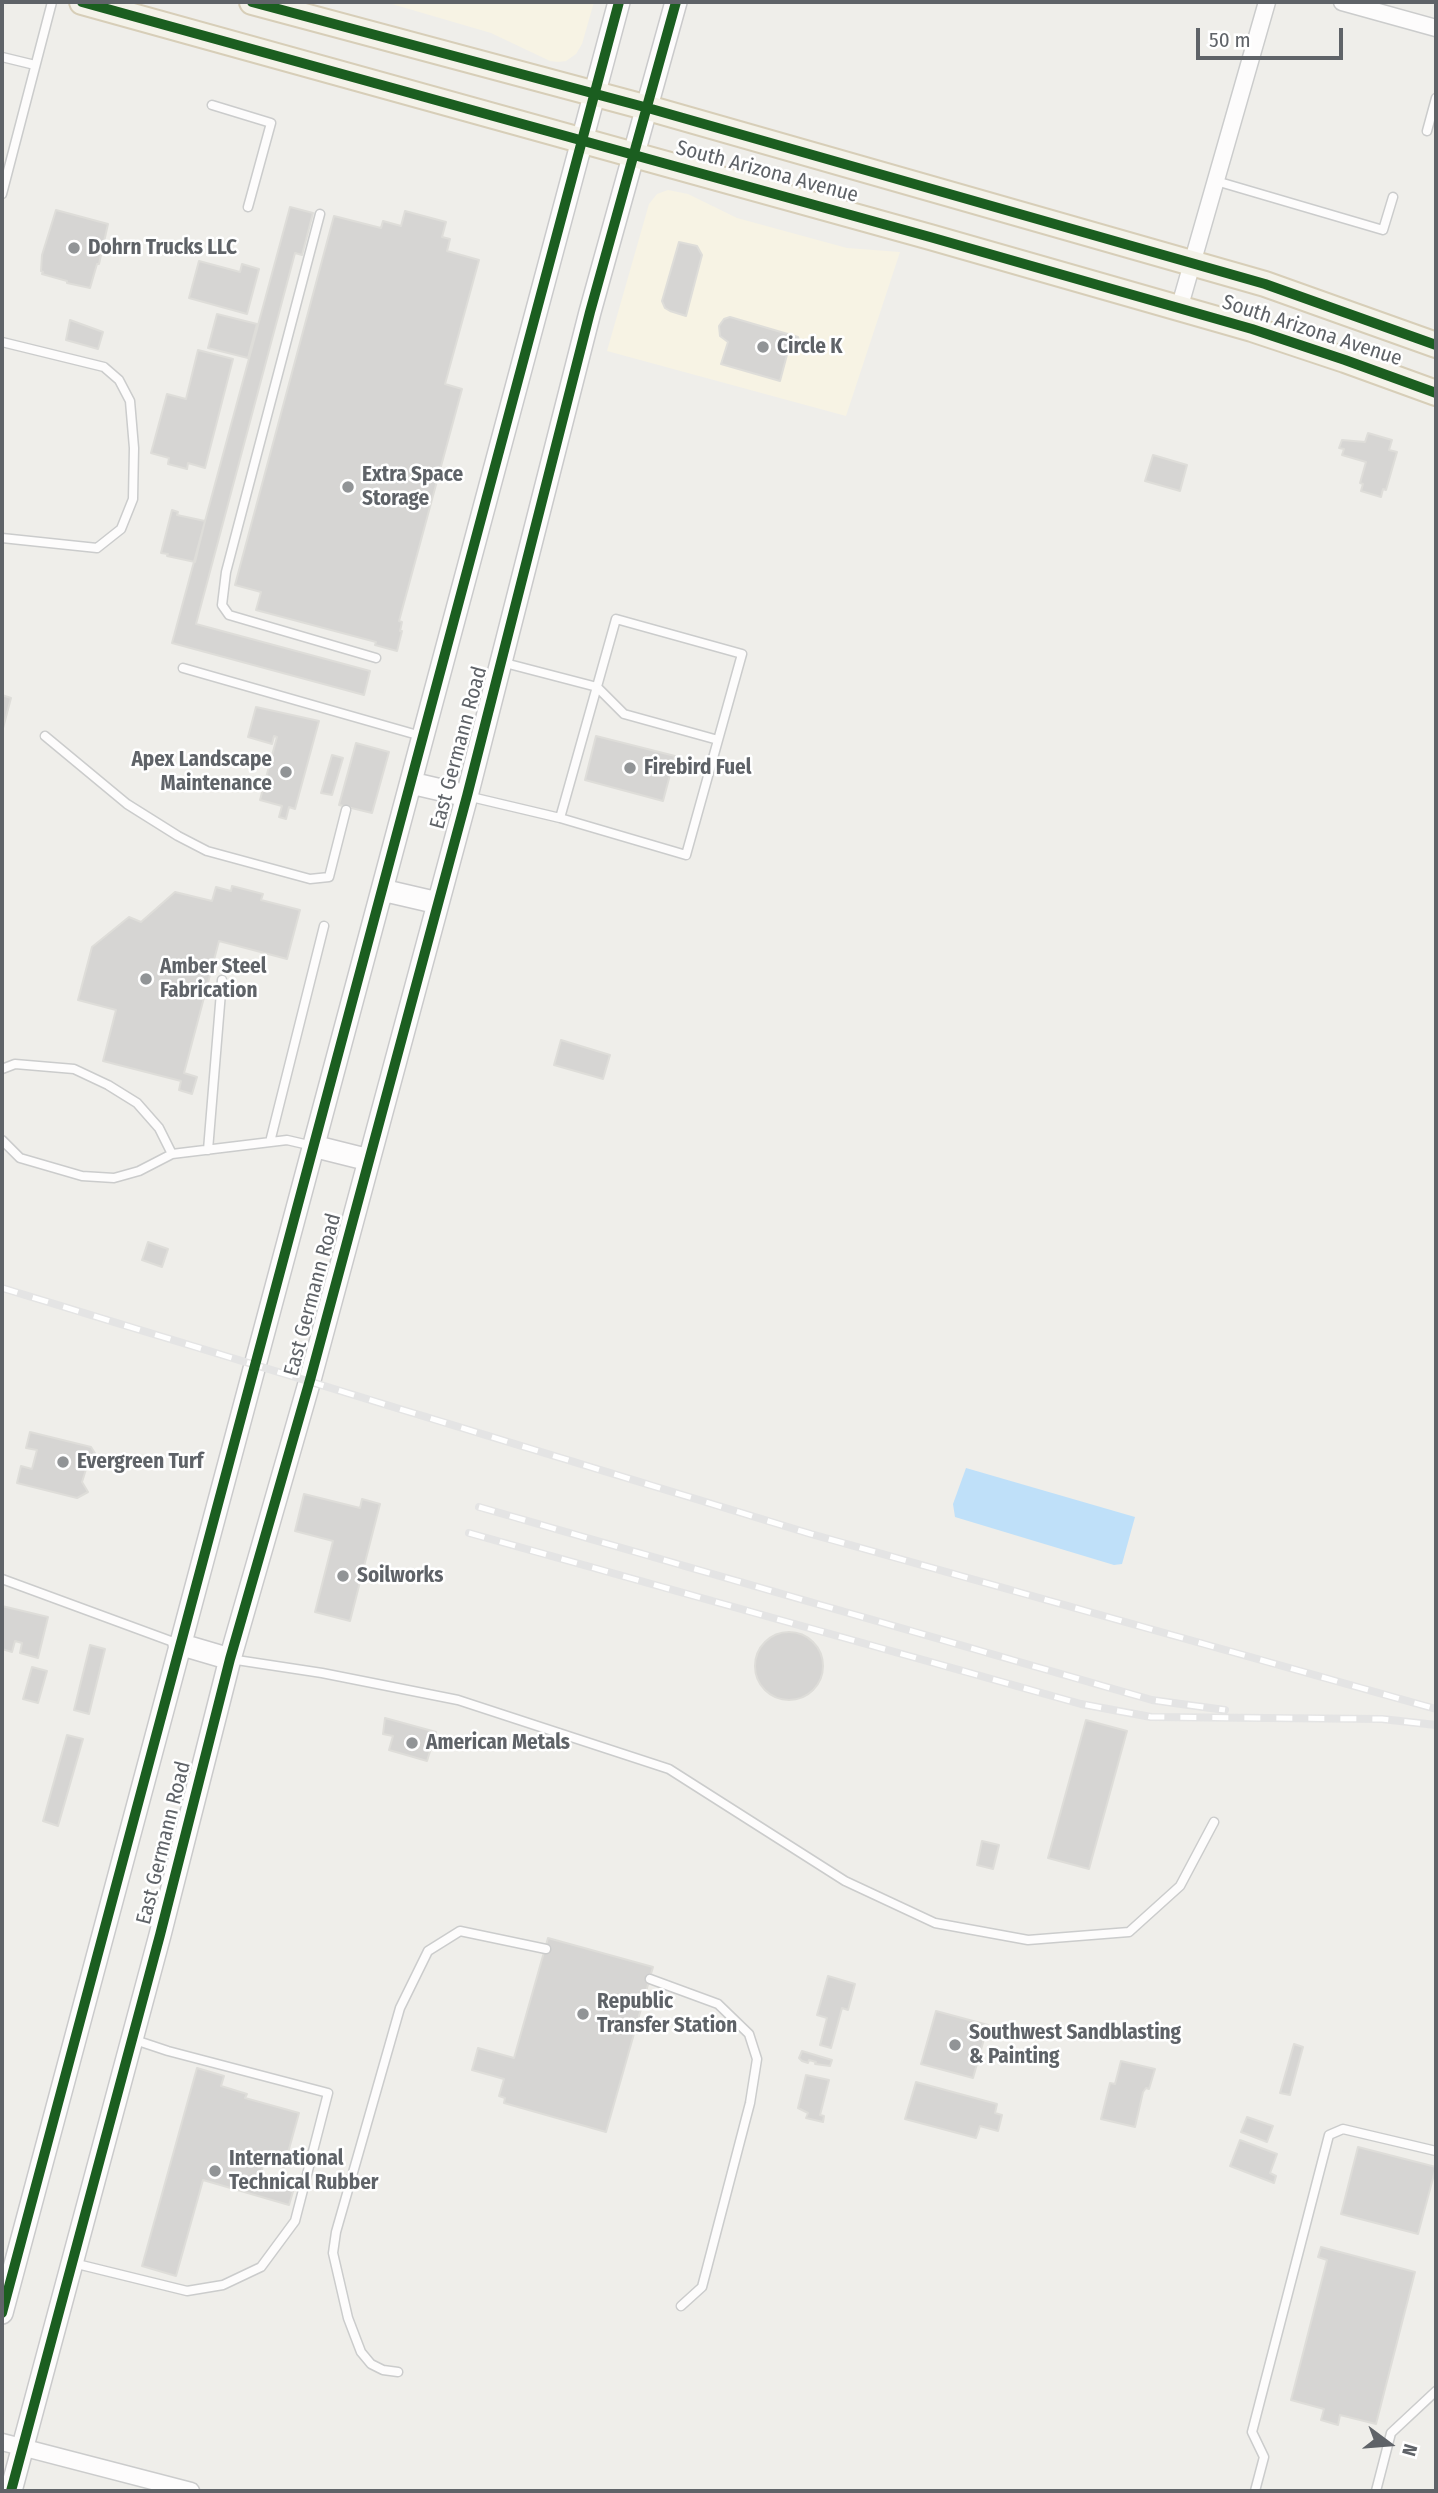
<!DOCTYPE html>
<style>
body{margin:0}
#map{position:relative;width:1438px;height:2493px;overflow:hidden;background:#efeeea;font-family:"Fira Sans Condensed",sans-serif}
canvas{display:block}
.frame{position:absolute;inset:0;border:4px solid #5f6368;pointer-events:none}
.north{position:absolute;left:1354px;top:2409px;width:70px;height:70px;-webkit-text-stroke:5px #fff;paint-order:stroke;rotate:106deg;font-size:19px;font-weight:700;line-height:28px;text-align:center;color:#5f6368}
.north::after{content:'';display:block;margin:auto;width:24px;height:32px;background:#5f6368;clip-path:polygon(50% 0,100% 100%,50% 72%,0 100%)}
.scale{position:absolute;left:1196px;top:28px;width:147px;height:32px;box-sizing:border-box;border:4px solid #5f6368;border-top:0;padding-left:9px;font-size:21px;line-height:24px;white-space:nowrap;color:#5f6368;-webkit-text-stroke:5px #fff;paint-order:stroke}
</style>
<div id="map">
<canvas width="1438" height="2493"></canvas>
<div class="frame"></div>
<div class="north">N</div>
<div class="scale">50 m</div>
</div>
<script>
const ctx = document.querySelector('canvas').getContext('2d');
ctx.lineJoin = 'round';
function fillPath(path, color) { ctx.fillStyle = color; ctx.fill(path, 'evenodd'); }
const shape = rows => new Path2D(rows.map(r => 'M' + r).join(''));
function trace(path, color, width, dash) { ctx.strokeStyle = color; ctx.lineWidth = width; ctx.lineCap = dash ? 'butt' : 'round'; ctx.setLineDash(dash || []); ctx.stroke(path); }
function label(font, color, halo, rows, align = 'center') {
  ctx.font = font + ' "Fira Sans Condensed",sans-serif'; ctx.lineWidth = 5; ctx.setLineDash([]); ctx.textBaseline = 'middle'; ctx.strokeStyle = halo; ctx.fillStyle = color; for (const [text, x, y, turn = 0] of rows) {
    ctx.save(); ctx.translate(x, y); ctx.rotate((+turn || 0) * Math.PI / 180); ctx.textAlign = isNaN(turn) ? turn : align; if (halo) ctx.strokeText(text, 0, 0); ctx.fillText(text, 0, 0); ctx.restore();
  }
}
const commercial = shape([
 [385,2,594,2,582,44,576,54,566,61,558,62,550,61,491,33],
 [668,190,688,194,737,218,847,248,900,252,846,416,607,351,649,204,657,194]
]);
const water = shape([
 [966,1468,1135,1517,1122,1564,1114,1565,955,1517,953,1504]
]);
const building = shape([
 [290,207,313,213,302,255,295,253,196,624,370,671,364,695,172,643,290,207],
 [56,210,108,224,99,264,97,264,90,288,67,283,67,281,42,274,43,272,41,271,42,255,56,210],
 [405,211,446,222,442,237,450,239,447,251,479,260,445,384,462,389,399,621,402,622,400,631,402,631,397,651,375,645,376,642,256,610,261,592,235,585,334,216,381,228,383,221,401,226,405,211],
 [679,242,697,246,702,255,686,316,670,311,665,308,662,301,679,242],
 [199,261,240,272,242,264,259,269,247,314,189,298,199,261],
 [217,314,257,324,248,358,208,348,217,314],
 [730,317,798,337,800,343,797,350,788,351,780,381,721,364,728,342,720,336,719,326,724,319,730,317],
 [70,320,103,332,98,349,66,340,70,320],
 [198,350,233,359,205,468,188,463,187,469,168,464,169,458,151,453,167,394,186,399,198,350],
 [1368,433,1392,440,1389,450,1397,452,1386,490,1383,489,1381,497,1361,491,1363,484,1360,483,1366,462,1342,455,1344,449,1339,448,1342,440,1365,442,1368,433],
 [1153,455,1187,465,1180,491,1145,481,1153,455],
 [172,510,178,512,177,515,205,521,195,562,167,556,168,554,161,553,172,510],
 [2,695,11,698,2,732,2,695],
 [256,707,319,721,295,809,289,807,286,819,279,817,282,806,260,800,277,737,274,736,272,744,248,737,256,707],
 [596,736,675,756,663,801,585,780,596,736],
 [356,743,389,752,372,813,339,805,356,743],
 [332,755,343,758,332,795,321,793,332,755],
 [232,886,263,894,261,900,300,910,287,959,219,941,184,1073,197,1077,192,1094,179,1090,181,1081,103,1061,116,1010,78,1000,92,947,129,917,141,922,175,892,212,901,216,887,231,891,232,886],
 [561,1040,610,1055,603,1079,554,1065,561,1040],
 [148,1242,168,1249,162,1267,142,1260,148,1242],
 [30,1432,91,1447,98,1458,87,1466,82,1482,88,1492,77,1498,17,1483,21,1466,32,1469,37,1450,26,1448,30,1432],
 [304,1494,360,1508,362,1499,380,1504,350,1621,315,1612,333,1541,295,1531,304,1494],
 [2,1606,48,1617,38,1658,20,1653,22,1643,15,1641,12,1652,2,1649,2,1606],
 '755 1666a34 34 0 1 1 68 0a34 34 0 1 1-68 0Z',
 [90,1645,105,1649,89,1714,74,1710,90,1645],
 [32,1667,47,1671,38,1703,23,1699,32,1667],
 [385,1718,436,1732,427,1761,389,1750,393,1736,383,1734,385,1718],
 [1086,1720,1127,1731,1089,1869,1048,1858,1086,1720],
 [67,1735,83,1739,58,1826,43,1821,67,1735],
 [982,1841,999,1845,993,1869,977,1865,982,1841],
 [548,1938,653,1967,606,2132,504,2103,505,2098,499,2096,504,2079,472,2070,478,2048,514,2058,548,1938],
 [828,1976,855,1984,848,2010,842,2008,831,2048,820,2045,827,2018,817,2015,828,1976],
 [936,2011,988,2025,973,2078,921,2064,936,2011],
 [1294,2044,1303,2047,1290,2095,1280,2093,1294,2044],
 [802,2051,832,2060,830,2066,815,2064,816,2062,809,2060,808,2063,802,2061,799,2058,802,2051],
 [1121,2061,1155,2069,1149,2089,1146,2088,1143,2092,1135,2127,1101,2119,1110,2083,1115,2084,1121,2061],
 [197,2068,224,2076,221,2086,247,2094,245,2098,299,2113,284,2167,265,2161,260,2175,295,2185,289,2205,203,2180,176,2276,142,2266,197,2068],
 [806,2075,829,2080,820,2115,824,2116,823,2122,806,2118,808,2113,798,2108,806,2075],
 [916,2082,997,2104,995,2113,1002,2115,998,2131,980,2126,976,2138,905,2119,916,2082],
 [1247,2117,1273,2126,1267,2142,1241,2132,1247,2117],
 [1240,2140,1277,2154,1270,2173,1276,2176,1274,2183,1230,2166,1240,2140],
 [1358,2147,1436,2167,1418,2234,1341,2214,1358,2147],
 [1321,2247,1415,2272,1376,2424,1340,2415,1338,2425,1321,2420,1324,2409,1291,2400,1327,2260,1318,2257,1321,2247]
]);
const service = shape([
 [2,57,35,65],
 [212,105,271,123,248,207],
 [1427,131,1436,98],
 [1216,181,1383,230,1393,197],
 [2,194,52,2],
 [320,214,226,572,222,605,229,615,376,658],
 [2,342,104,367,119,380,130,401,134,448,133,499,121,529,97,548,2,538],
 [501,662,597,687,624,714,718,740],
 [183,668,421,736],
 [45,736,127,804,178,836,207,851,310,879,329,877,346,810],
 [467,796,560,818,686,855,742,654,616,619,560,818],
 [2,1069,15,1064,74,1069,108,1085,137,1103,159,1128,172,1154],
 [2,1140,20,1158,82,1176,114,1178,139,1171,172,1154,287,1140,313,1146],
 [270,1142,324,926],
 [208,1150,222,980],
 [2,1579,176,1643],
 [230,1659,322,1673,458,1700,669,1769,845,1881,935,1923,1028,1940,1129,1932,1180,1886,1214,1822],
 [650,1979,718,2004,749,2034,757,2059,750,2103,702,2287,681,2306],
 [73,2263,187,2291,223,2285,261,2267,295,2221,328,2093,168,2051,132,2039],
 [398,2372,383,2370,371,2364,361,2352,348,2318,333,2253,336,2232,400,2008,428,1951,460,1931,546,1949],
 [1255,2491,1264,2457,1252,2432,1329,2135,1343,2129,1436,2151],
 [1376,2491,1391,2433,1436,2391]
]);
const minor = shape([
 [1342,2,1436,28],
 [1179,309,1267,2],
 [2,2442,191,2491]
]);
const secondary = shape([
 [411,783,467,796],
 [382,890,438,903],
 [313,1146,369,1160],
 [179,1644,230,1659],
 [2,2313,619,2],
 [11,2491,160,1935,230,1659,310,1380,467,796,590,312,676,2]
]);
const primary = shape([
 [82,2,930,237,1252,329,1345,360,1436,393],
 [252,2,648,108,1265,284,1436,345]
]);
const rail = shape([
 [2,1288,811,1534,1436,1709],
 [479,1507,1152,1700,1225,1710],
 [469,1533,1081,1704,1151,1717,1382,1719,1436,1725]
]);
const cycleway = shape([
 [82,2,930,237,1252,329,1345,360,1436,393],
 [252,2,648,108,1265,284,1436,345],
 [2,2313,619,2],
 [11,2491,160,1935,230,1659,310,1380,467,796,590,312,676,2]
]);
const markers = [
 [74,248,7,"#919496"],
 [763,347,7,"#919496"],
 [348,487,7,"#919496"],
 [630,768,7,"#919496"],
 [286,772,7,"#919496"],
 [146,979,7,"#919496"],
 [63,1462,7,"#919496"],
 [343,1576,7,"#919496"],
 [412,1743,7,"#919496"],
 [583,2014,7,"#919496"],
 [955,2045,7,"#919496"],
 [215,2171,7,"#919496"]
];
const streetNames = [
 ["South Arizona Avenue",767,172,15],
 ["South Arizona Avenue",1312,331,18],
 ["East Germann Road",459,748,-75],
 ["East Germann Road",313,1295,-75],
 ["East Germann Road",164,1843,-76]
];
const poiNames = [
 ["Dohrn Trucks LLC",88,248],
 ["Circle K",777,347],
 ["Extra Space",362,475],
 ["Storage",362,499],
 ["Apex Landscape",272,760,"right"],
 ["Maintenance",272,784,"right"],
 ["Firebird Fuel",644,768],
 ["Amber Steel",160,967],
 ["Fabrication",160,991],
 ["Evergreen Turf",77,1462],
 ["Soilworks",357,1576],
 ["American Metals",426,1743],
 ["Republic",597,2002],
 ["Transfer Station",597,2026],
 ["Southwest Sandblasting",969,2033],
 ["& Painting",969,2057],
 ["International",229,2159],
 ["Technical Rubber",229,2183]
];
fillPath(commercial, '#f7f3e4');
fillPath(water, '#bfe0f9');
fillPath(building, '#d6d5d3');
trace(building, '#deddd9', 2);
trace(service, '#cbcccc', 11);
trace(minor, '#cbcccc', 19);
trace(secondary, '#cacacb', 24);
trace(primary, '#d7ceb8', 28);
trace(service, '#fdfcfc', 8);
trace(minor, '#fdfcfc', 16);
trace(secondary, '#fdfcfc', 21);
trace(primary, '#f4f2e9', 24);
trace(rail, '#e4e4e4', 8);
trace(rail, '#fff', 5, [16]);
trace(cycleway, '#1b5e20', 10);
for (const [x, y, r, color] of markers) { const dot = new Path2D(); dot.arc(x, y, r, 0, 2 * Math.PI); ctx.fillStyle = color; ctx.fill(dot); trace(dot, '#fff', 2.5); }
label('21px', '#5f6368', '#fff', streetNames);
label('bold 21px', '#5f6368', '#fff', poiNames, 'left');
</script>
